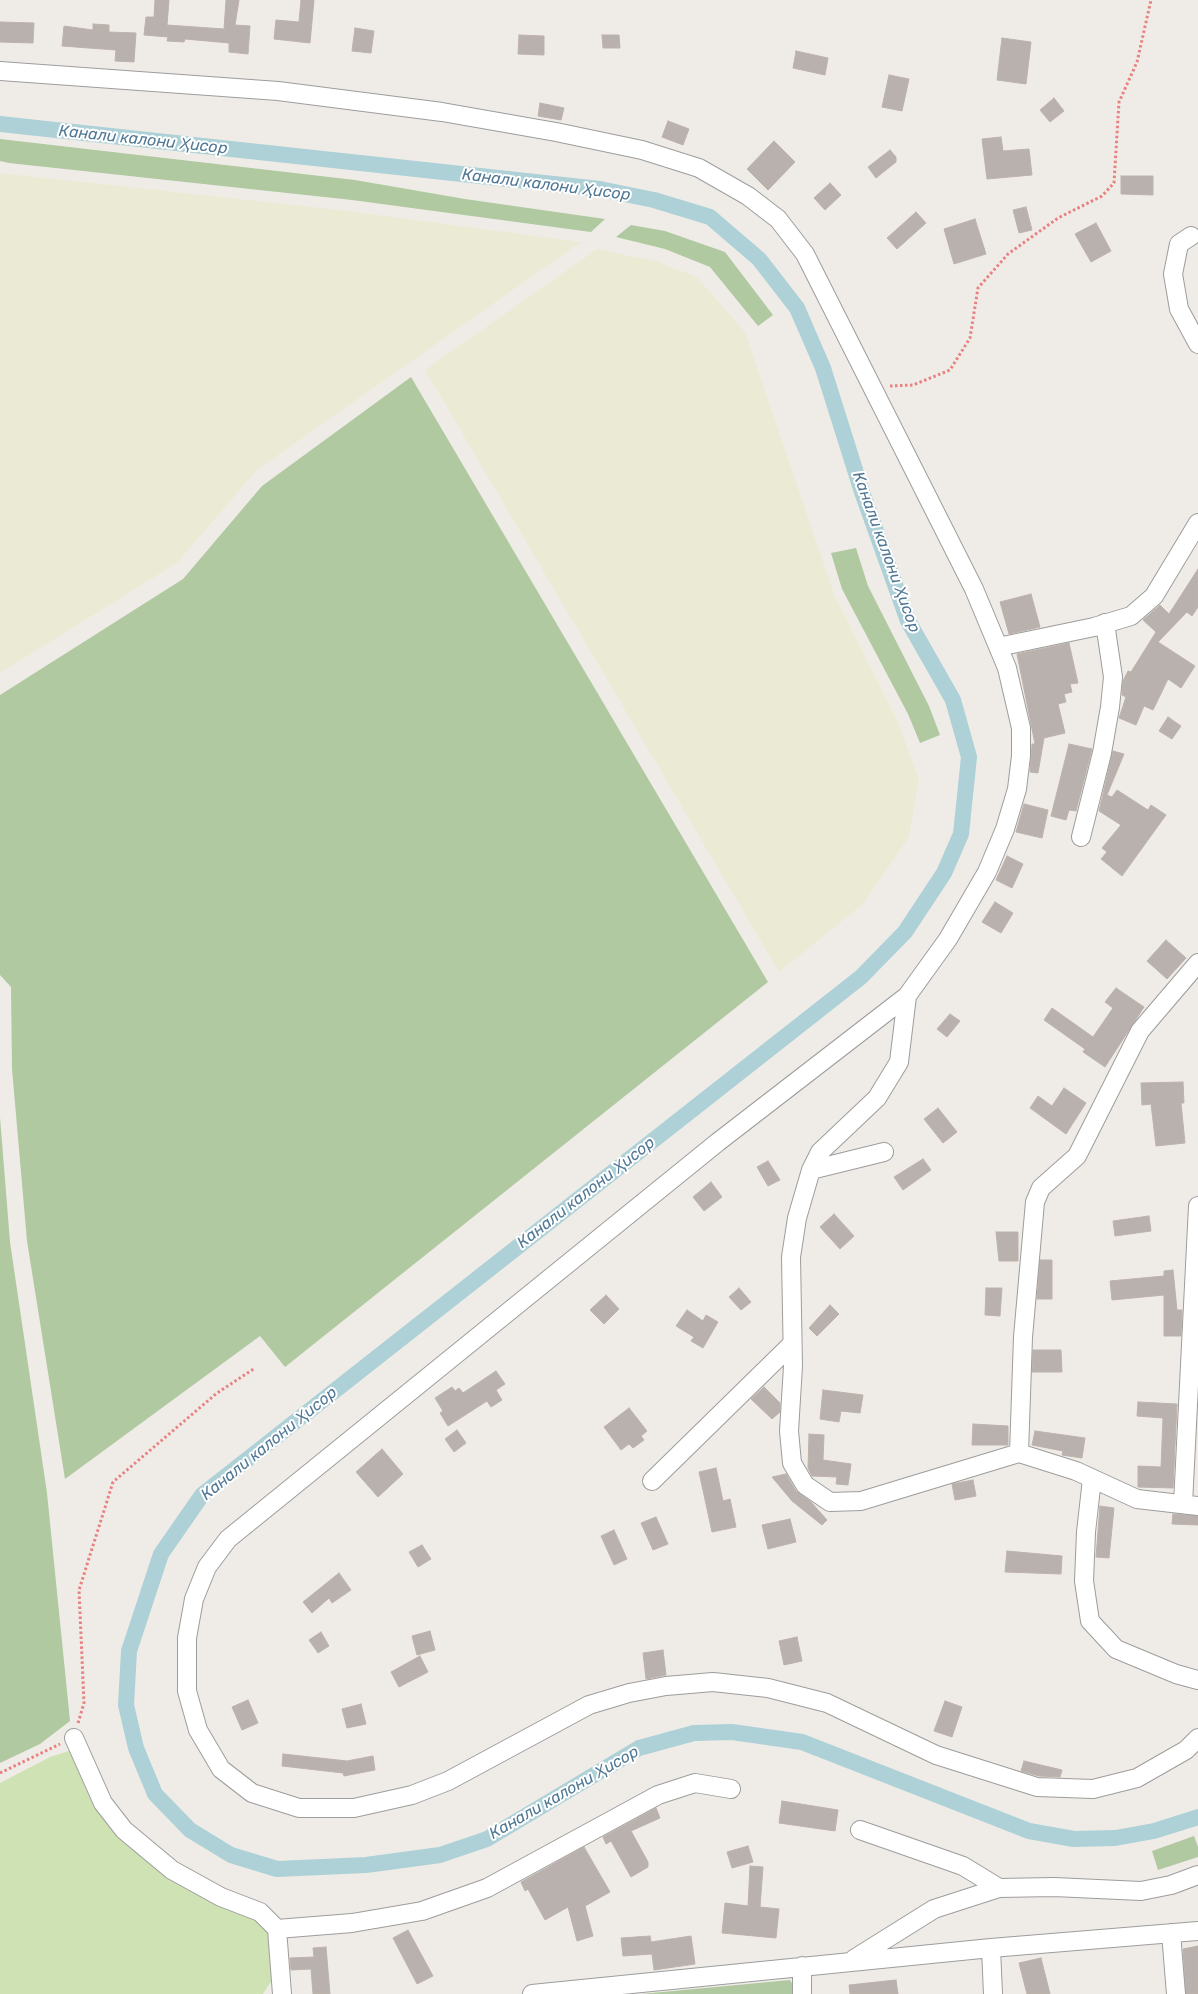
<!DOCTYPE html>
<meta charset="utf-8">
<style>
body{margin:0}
canvas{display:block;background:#efece7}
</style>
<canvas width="1198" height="1994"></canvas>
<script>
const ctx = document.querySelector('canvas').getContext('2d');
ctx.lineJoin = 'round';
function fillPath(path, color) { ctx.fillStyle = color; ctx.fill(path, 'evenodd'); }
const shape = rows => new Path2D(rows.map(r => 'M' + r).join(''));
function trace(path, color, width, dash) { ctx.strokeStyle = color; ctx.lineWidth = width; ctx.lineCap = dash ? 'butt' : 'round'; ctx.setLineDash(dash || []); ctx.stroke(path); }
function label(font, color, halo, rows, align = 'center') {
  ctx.font = font + ' Rubik,sans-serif'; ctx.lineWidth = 4; ctx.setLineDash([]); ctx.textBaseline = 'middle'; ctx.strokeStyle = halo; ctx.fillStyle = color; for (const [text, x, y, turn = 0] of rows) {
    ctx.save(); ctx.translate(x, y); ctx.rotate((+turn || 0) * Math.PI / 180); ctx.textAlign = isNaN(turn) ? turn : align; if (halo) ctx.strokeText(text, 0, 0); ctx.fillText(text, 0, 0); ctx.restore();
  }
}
const farmland = shape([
 [0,173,340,210,581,242,257,470,177,563,0,673],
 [597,249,655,261,697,277,745,332,834,594,898,722,919,780,909,837,863,904,779,972,425,370]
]);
const grass = shape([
 [72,1750,95,1808,118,1835,218,1904,257,1920,269,1933,274,1977,263,1994,0,1994,0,1783,50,1757]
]);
const forest = shape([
 [0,139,355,180,465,199,605,219,591,232,352,200,9,163,0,161],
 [631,225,665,231,725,252,773,315,758,326,710,267,665,249,616,237],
 [411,377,768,982,285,1367,260,1336,65,1479,27,1241,12,1069,11,987,0,975,0,695,183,579,262,486],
 [856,548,868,586,929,706,940,735,920,743,908,714,842,589,831,553],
 [0,1117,10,1242,47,1493,70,1721,40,1744,0,1763],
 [1194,1836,1198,1847,1198,1857,1158,1870,1152,1851],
 [790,1980,795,1988,795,1994,641,1994]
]);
const canal = shape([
 [0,124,600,189,654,200,710,217,759,259,797,308,823,368,862,492,908,621,953,700,969,757,961,834,944,873,905,932,861,977,202,1495,161,1554,129,1651,126,1705,136,1748,155,1794,190,1830,231,1855,277,1869,366,1865,440,1855,487,1839,639,1748,694,1733,732,1732,802,1742,1029,1831,1074,1839,1115,1838,1154,1831,1198,1817]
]);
const building = shape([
 [155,0,169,0,167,25,224,29,226,0,239,0,235,25,250,26,248,54,229,52,229,43,185,39,184,42,167,41,168,37,144,35,146,17,154,17,155,0],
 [301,0,314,0,310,43,274,39,276,20,299,22,301,0],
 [0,22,34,23,33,43,0,42,0,22],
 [93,24,109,25,109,32,136,33,134,62,115,61,116,50,62,46,64,26,93,30,93,24],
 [355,28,374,31,371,53,352,51,355,28],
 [519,35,544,36,544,55,518,54,519,35],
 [602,35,619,35,620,48,603,48,602,35],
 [1002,38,1031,42,1026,84,997,80,1002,38],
 [796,51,828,58,825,75,793,68,796,51],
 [889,75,909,79,902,111,882,107,889,75],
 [1054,98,1064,111,1050,122,1040,110,1054,98],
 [540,103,564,108,561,120,538,116,540,103],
 [668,121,689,129,683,145,662,137,668,121],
 [1001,137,1003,151,1029,149,1032,175,987,179,982,139,1001,137],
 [774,141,795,162,768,190,747,169,774,141],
 [890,150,896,157,896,162,876,178,868,167,890,150],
 [1121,176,1153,176,1153,195,1121,194,1121,176],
 [830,183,841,195,825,210,814,198,830,183],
 [1026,207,1032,230,1019,233,1013,210,1026,207],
 [916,212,926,223,897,249,887,238,916,212],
 [975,219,986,254,954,264,944,229,975,219],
 [1096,223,1111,251,1091,262,1075,234,1096,223],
 [1198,569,1198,607,1192,616,1187,612,1158,642,1195,666,1181,688,1168,679,1153,710,1144,706,1136,725,1119,718,1126,697,1122,695,1123,681,1128,671,1131,672,1156,632,1143,620,1160,605,1169,614,1198,569],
 [1031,594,1040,627,1009,634,1000,602,1031,594],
 [1069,643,1078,683,1070,684,1072,692,1064,694,1066,702,1058,704,1065,733,1044,738,1038,773,1030,772,1032,744,1035,744,1017,654,1069,643],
 [1168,717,1181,726,1172,739,1159,731,1168,717],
 [1069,744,1092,749,1076,811,1069,810,1066,820,1051,816,1069,744],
 [1113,751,1124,754,1107,795,1112,797,1117,790,1148,810,1151,805,1166,815,1122,876,1101,859,1107,852,1102,848,1121,825,1099,811,1113,751],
 [1024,804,1048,810,1042,838,1016,832,1024,804],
 [1007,856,1023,864,1012,888,996,880,1007,856],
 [995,902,1013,913,1001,933,982,922,995,902],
 [1166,940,1186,958,1167,979,1147,961,1166,940],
 [1116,988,1144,1007,1105,1067,1083,1052,1085,1049,1044,1020,1052,1008,1093,1037,1113,1008,1105,1002,1116,988],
 [950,1014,960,1021,947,1037,937,1029,950,1014],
 [1183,1082,1184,1103,1181,1103,1185,1143,1156,1146,1151,1104,1142,1105,1141,1083,1183,1082],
 [1064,1088,1086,1103,1066,1134,1030,1108,1038,1096,1052,1106,1064,1088],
 [938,1108,957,1132,943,1143,924,1119,938,1108],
 [923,1159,931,1170,903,1190,894,1177,923,1159],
 [768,1161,780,1180,768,1186,757,1167,768,1161],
 [711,1182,722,1197,704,1211,693,1197,711,1182],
 [834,1214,854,1236,840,1249,820,1227,834,1214],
 [1149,1216,1151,1231,1115,1236,1113,1221,1149,1216],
 [996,1232,1018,1232,1018,1261,999,1261,996,1232],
 [1040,1260,1052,1260,1052,1299,1037,1299,1040,1260],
 [1173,1270,1177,1310,1182,1310,1181,1336,1164,1336,1164,1295,1112,1300,1110,1281,1164,1276,1164,1271,1173,1270],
 [739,1288,751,1302,741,1310,729,1297,739,1288],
 [986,1288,1002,1288,1000,1316,985,1315,986,1288],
 [606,1295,619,1309,604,1324,590,1310,606,1295],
 [830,1305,839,1314,817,1336,809,1328,830,1305],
 [687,1310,703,1321,706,1315,718,1322,703,1348,691,1341,694,1337,676,1326,687,1310],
 [1033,1350,1061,1350,1062,1372,1032,1372,1033,1350],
 [496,1371,505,1384,496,1390,502,1400,491,1407,487,1401,448,1426,440,1413,443,1411,435,1398,452,1387,455,1391,459,1388,463,1393,496,1371],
 [764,1387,780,1403,780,1412,772,1419,751,1399,764,1387],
 [823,1390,863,1395,860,1413,841,1411,839,1422,820,1419,823,1390],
 [1138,1402,1177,1404,1173,1488,1138,1487,1138,1466,1161,1467,1163,1418,1137,1416,1138,1402],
 [629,1408,647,1431,641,1436,644,1440,633,1448,629,1444,621,1450,604,1427,629,1408],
 [973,1424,1008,1426,1008,1445,972,1445,973,1424],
 [457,1430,466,1443,454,1452,445,1439,457,1430],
 [1035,1431,1085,1438,1082,1458,1062,1455,1063,1451,1032,1445,1035,1431],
 [809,1434,824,1435,823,1460,851,1464,848,1485,836,1484,837,1477,812,1476,808,1468,809,1434],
 [382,1449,403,1474,378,1497,356,1472,382,1449],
 [716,1468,723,1501,730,1499,736,1527,712,1532,699,1472,716,1468],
 [786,1474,796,1491,811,1502,827,1520,822,1525,792,1501,772,1477,786,1474],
 [973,1480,976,1496,955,1500,952,1484,973,1480],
 [1100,1506,1114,1508,1109,1558,1096,1557,1100,1506],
 [1173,1514,1198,1516,1198,1525,1172,1524,1173,1514],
 [656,1517,668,1544,653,1550,641,1523,656,1517],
 [790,1519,796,1542,768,1549,762,1525,790,1519],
 [614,1530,627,1559,614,1565,601,1536,614,1530],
 [422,1545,431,1559,418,1567,409,1552,422,1545],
 [1007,1551,1062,1556,1061,1574,1005,1572,1007,1551],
 [339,1573,351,1590,332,1603,329,1598,312,1613,303,1602,339,1573],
 [430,1631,435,1650,417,1655,412,1636,430,1631],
 [321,1632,329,1646,318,1653,309,1640,321,1632],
 [797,1637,802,1661,784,1665,779,1641,797,1637],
 [663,1650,666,1675,646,1679,643,1653,663,1650],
 [420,1656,428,1672,399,1687,391,1672,420,1656],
 [248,1700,258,1723,242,1730,232,1707,248,1700],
 [945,1701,962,1707,952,1737,934,1731,945,1701],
 [361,1704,366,1724,347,1728,342,1709,361,1704],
 [283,1754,347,1761,373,1756,375,1770,344,1776,343,1773,282,1766,283,1754],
 [1024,1761,1062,1770,1060,1777,1039,1776,1021,1771,1024,1761],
 [782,1801,838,1810,835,1831,779,1823,782,1801],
 [656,1808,660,1818,631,1831,648,1862,648,1867,631,1877,611,1841,606,1844,603,1837,656,1808],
 [748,1846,753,1862,732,1868,727,1852,748,1846],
 [584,1847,610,1892,585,1906,593,1936,577,1941,568,1907,545,1920,528,1889,525,1891,521,1882,584,1847],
 [750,1866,763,1867,760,1907,779,1909,776,1938,722,1933,725,1903,748,1906,750,1866],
 [408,1930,433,1976,417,1984,393,1938,408,1930],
 [650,1936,651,1942,691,1936,695,1964,654,1970,652,1954,623,1956,621,1938,650,1936],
 [1198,1946,1198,1994,1186,1994,1183,1949,1198,1946],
 [326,1947,330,1994,313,1994,311,1969,291,1970,290,1958,314,1957,313,1948,326,1947],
 [1041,1958,1050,1994,1027,1994,1019,1963,1041,1958],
 [896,1980,898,1994,850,1994,849,1985,896,1980]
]);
const path = shape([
 [890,386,913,385,950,370,970,338,978,288,1008,254,1058,218,1102,196,1114,183,1119,102,1137,62,1151,0],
 [78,1723,84,1703,79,1590,113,1482,217,1393,255,1368],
 [0,1773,60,1744]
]);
const minor = shape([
 [0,71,278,91,442,112,556,132,642,150,699,168,748,196,778,219,805,254,974,589,1007,668,1021,728,1021,756,1017,789,1005,829,987,872,948,939,907,996,718,1142,228,1539,207,1567,194,1599,187,1638,187,1691,198,1730,221,1769,252,1793,299,1808,354,1808,412,1795,448,1781,589,1705,629,1693,666,1686,713,1682,768,1688,827,1703,936,1755,1037,1787,1093,1789,1137,1778,1186,1750,1198,1738],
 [1191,236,1179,244,1173,274,1179,309,1198,344],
 [998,647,1094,627,1131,616,1154,596,1198,523],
 [1081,837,1102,753,1110,707,1113,677,1105,623],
 [1198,963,1140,1031,1077,1156,1041,1188,1035,1202,1023,1337,1019,1453,1076,1471,1137,1499,1198,1506],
 [907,996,899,1062,877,1098,820,1152,811,1170,797,1218,791,1257,793,1366,789,1431,792,1463,805,1485,830,1502,861,1501,1019,1453],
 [811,1170,884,1152],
 [1092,1479,1086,1532,1084,1581,1090,1621,1116,1649,1176,1674,1198,1680],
 [652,1481,792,1344],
 [1183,1504,1198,1206],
 [74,1738,103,1803,124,1830,172,1870,221,1897,260,1912,277,1929,282,1994],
 [860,1830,963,1866,999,1888],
 [277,1929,352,1923,422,1911,487,1888,658,1795,695,1783,731,1789],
 [1171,1933,1176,1994],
 [991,1948,993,1994],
 [854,1959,934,1909,999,1888,1054,1887,1141,1891,1171,1885,1198,1875],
 [532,1994,991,1948,1198,1931],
 [802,1994,802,1966]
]);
const waterNames = [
 ["Канали калони Ҳисор",143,140,6],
 ["Канали калони Ҳисор",546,185,7],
 ["Канали калони Ҳисор",886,552,70],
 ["Канали калони Ҳисор",586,1193,-38],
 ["Канали калони Ҳисор",269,1444,-39],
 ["Канали калони Ҳисор",564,1793,-30]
];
fillPath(farmland, '#ebebd5');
fillPath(grass, '#cfe2b4');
fillPath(forest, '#b0c9a1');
trace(canal, '#add1d7', 16);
fillPath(building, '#b8b1ad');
trace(building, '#bfb2ab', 1);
trace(minor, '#9d9d9d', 20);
trace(path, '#e8817f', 3, [2.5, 2.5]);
trace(minor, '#fff', 18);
label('italic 16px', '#517895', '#fff', waterNames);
</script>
